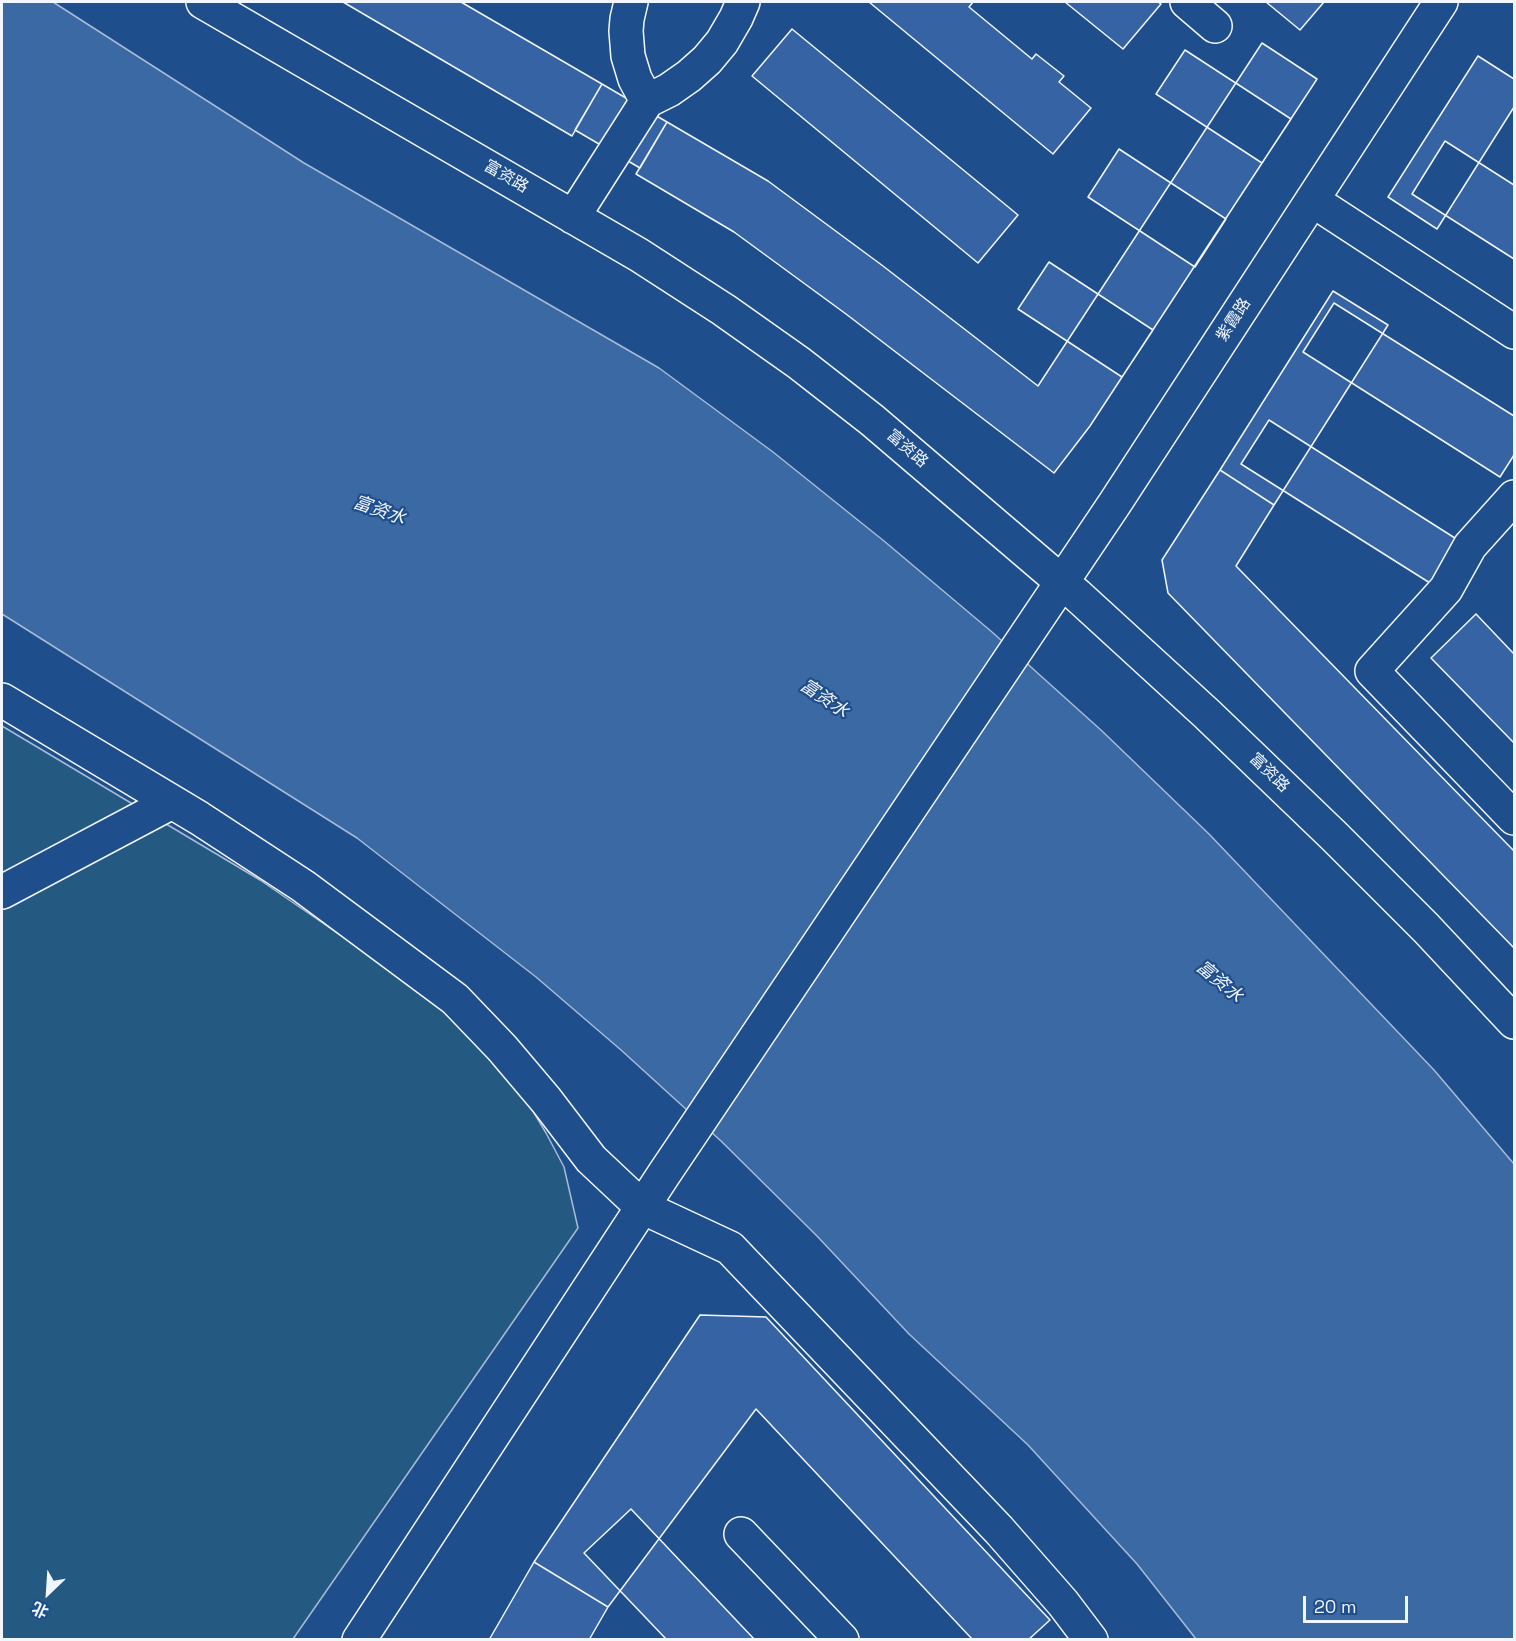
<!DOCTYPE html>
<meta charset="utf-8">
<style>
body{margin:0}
#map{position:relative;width:1516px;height:1641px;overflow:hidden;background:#1f4e8c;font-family:"Space Grotesk","Noto Sans SC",sans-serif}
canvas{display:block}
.frame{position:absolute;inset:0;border:3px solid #f2f6ff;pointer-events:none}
.north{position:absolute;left:18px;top:1563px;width:60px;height:60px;-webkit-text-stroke:4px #1f4e8c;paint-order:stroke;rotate:205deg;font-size:16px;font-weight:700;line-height:24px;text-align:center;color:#f2f6ff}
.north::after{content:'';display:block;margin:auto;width:21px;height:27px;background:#f2f6ff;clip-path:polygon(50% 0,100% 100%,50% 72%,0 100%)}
.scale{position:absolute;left:1303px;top:1596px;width:105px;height:27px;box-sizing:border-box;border:3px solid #f2f6ff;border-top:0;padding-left:8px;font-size:18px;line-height:21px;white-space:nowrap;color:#f2f6ff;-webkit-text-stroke:4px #1f4e8c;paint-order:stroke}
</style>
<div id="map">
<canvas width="1516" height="1641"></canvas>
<div class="frame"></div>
<div class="north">北</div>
<div class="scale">20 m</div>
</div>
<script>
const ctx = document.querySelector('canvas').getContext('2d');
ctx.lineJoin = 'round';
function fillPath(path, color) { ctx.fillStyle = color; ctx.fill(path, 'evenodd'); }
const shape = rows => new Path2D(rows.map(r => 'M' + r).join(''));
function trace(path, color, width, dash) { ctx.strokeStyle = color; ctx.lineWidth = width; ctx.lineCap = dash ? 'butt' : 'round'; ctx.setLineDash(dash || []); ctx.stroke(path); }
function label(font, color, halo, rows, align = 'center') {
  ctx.font = font + ' "Space Grotesk","Noto Sans SC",sans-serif'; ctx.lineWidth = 4.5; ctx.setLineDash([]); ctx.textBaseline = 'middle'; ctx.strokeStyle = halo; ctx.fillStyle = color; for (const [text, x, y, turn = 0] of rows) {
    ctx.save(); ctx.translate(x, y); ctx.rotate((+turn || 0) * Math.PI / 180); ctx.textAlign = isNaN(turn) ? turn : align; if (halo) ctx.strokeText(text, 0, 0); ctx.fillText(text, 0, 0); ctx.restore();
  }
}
const green = shape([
 [2,726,260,880,422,991,452,1015,527,1101,546,1133,564,1167,578,1228,293,1639,2,1640,2,726]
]);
const water = shape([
 [2,2,53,2,304,163,659,368,773,452,884,541,992,632,1102,731,1209,834,1434,1070,1514,1164,1514,1639,1196,1639,1137,1564,1028,1445,909,1334,817,1236,721,1141,621,1050,536,977,357,838,2,614,2,2]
]);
const building = shape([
 [343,2,461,2,602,84,572,136,343,2],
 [869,2,973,2,969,7,1032,59,1036,54,1064,76,1059,82,1091,108,1053,154,869,2],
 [1065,2,1158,2,1161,4,1123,49,1065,2],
 [1266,2,1324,2,1300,30,1266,2],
 [792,29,1018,215,978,263,752,76,792,29],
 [1262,43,1317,79,1090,426,1054,473,846,314,734,232,636,174,667,122,768,181,883,266,1038,386,1262,43],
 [1185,50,1291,119,1262,163,1156,94,1185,50],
 [1478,56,1514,79,1514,107,1437,229,1388,197,1478,56],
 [602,84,667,122,640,168,575,130,602,84],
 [1445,141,1514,185,1514,259,1412,194,1445,141],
 [1119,149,1226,219,1195,267,1088,197,1119,149],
 [1049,262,1153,330,1122,377,1018,309,1049,262],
 [1333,291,1388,325,1274,505,1220,470,1333,291],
 [1334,303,1514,416,1514,455,1500,477,1303,352,1334,303],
 [1269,420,1458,540,1430,583,1241,464,1269,420],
 [1220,470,1274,505,1236,566,1514,851,1514,948,1168,593,1162,560,1220,470],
 [1476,614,1514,654,1514,743,1431,658,1476,614],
 [700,1315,766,1317,1050,1620,1028,1640,973,1640,756,1409,608,1607,534,1562,700,1315],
 [631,1509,755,1640,667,1640,584,1553,631,1509],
 [534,1562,608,1607,589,1640,489,1640,534,1562]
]);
const minor = shape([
 [203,2,639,255,724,310,799,363,872,420,1077,595,1207,714,1335,837,1426,928,1514,1022],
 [631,2,627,19,626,31,628,56,635,79,647,101],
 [1187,2,1215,26],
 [1312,200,1514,332],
 [573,217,647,101,669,90,689,76,707,60,722,42,736,18,743,2],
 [1514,497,1470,546,1446,589,1372,671,1514,818],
 [2,700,199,818,303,886,455,999,502,1048,546,1100,591,1159,642,1207,730,1248,999,1530,1063,1603,1091,1640],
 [2,892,172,802],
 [741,1534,842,1640],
 [359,1640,664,1174,1115,503,1441,2]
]);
const streetNames = [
 ["富资路",506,177,30],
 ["紫霞路",1234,320,-57],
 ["富资路",907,449,41],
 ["富资路",1269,773,44]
];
const waterNames = [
 ["富资水",379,511,19],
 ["富资水",824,699,34],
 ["富资水",1219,982,40]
];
fillPath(green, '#245a82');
trace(green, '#a8bbd7', 1.5);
fillPath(water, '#3b69a3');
trace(water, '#a8bbd7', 1.5);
fillPath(building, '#3563a3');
trace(building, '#f2f6ff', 1.5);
trace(minor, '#f2f6ff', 36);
trace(minor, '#1f4e8c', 33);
label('16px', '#f2f6ff', '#1f4e8c', streetNames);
label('italic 18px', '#f2f6ff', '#1f4e8c', waterNames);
</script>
